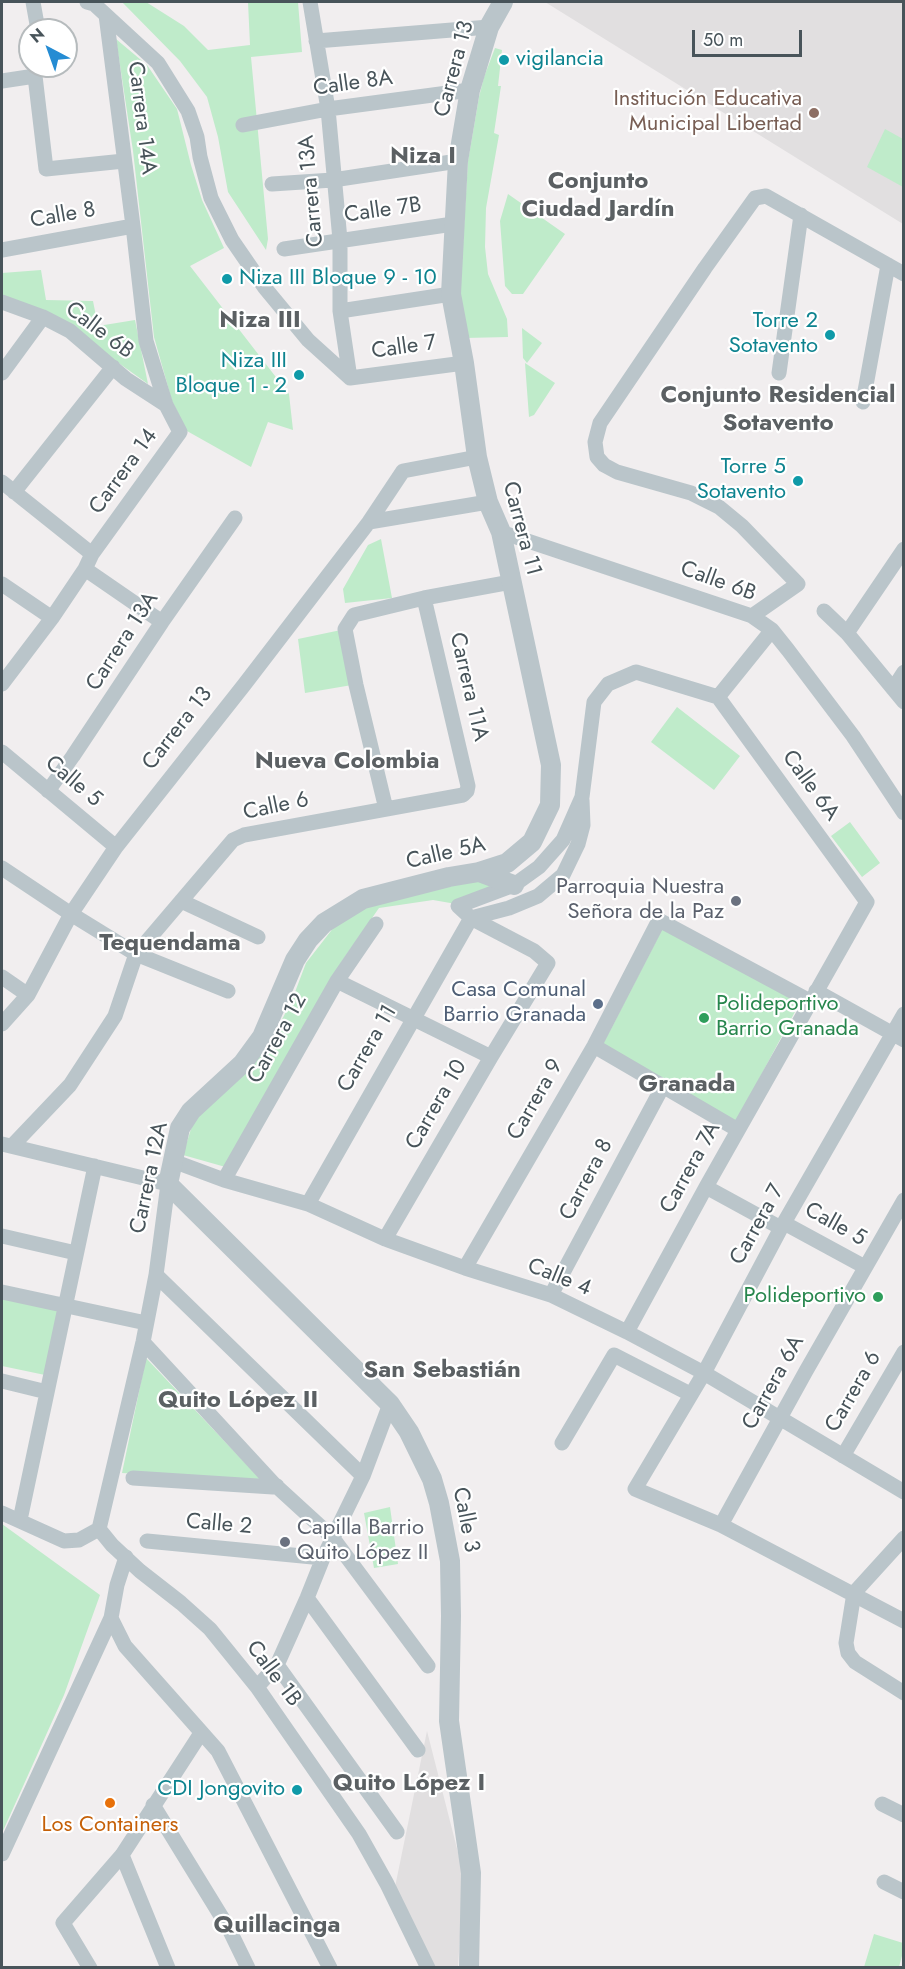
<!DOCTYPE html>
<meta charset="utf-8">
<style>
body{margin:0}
#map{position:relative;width:905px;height:1969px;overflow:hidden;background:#f1eeef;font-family:Jost,sans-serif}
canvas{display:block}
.frame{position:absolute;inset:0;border:3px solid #48545a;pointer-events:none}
.north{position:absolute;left:18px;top:18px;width:60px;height:60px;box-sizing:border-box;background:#fff;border:2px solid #b6bbbd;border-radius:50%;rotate:319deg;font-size:16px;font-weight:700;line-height:24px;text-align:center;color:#48545a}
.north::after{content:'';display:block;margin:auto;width:21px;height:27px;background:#258cd3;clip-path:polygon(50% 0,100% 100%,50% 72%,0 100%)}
.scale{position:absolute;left:692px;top:30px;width:110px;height:27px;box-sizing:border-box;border:3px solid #48545a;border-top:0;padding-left:8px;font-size:18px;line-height:21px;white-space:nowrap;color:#48545a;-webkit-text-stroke:4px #fff;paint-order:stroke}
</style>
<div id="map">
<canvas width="905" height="1969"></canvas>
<div class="frame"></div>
<div class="north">N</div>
<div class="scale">50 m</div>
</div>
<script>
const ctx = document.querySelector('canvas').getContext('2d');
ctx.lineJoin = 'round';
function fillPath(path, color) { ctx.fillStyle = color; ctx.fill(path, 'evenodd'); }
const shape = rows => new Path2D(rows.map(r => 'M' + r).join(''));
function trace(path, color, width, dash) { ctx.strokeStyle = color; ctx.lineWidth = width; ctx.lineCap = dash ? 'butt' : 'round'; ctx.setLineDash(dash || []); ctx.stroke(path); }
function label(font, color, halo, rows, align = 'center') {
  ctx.font = font + ' Jost,sans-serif'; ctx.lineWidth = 4.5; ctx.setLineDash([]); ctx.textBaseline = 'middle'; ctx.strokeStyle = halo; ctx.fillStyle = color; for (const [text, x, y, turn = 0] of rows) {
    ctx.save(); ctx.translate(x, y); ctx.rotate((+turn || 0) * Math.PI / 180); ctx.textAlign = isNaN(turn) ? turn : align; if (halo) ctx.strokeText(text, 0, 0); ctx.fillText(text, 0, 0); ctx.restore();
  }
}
const education = shape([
 [545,2,903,2,903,224],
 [427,1731,464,1876,458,1967,429,1967,395,1887]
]);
const green = shape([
 [122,2,146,2,184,26,208,50,250,45,248,2,298,2,302,52,251,57,268,239,266,250,228,192,218,137,207,97,180,61],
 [116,39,147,65,177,109,191,165,202,200,224,248,190,266,289,394,293,430,268,422,251,467,187,431,172,401,154,337,133,151],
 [495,48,502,50,498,86,501,86,494,133,499,135,486,208,485,247,488,274,507,319,508,337,465,338,459,308,468,161,479,97,484,77],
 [885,129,903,139,903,187,867,167],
 [508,194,565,234,523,294,512,294,505,286,500,221],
 [41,270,46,300,93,301,98,326,135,320,148,384,113,359,2,295,2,273],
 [522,328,542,343,527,363,523,358],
 [525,363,555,383,534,415,529,417],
 [381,539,392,598,345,603,343,589,368,545],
 [341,630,352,685,305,693,298,639],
 [677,707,740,756,714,790,651,742],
 [850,822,880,863,862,877,831,836],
 [480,877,507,886,456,904,433,900,379,908,342,961,229,1168,183,1155,194,1119,270,1043,292,1000,306,963,334,927,364,906],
 [668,918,805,993,736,1122,603,1044],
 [2,1298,59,1309,45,1375,2,1366],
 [146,1358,263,1482,122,1473],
 [390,1507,398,1564,374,1568,364,1513],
 [2,1524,100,1595,64,1695,2,1833],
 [874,1934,903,1943,903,1952,899,1967,864,1967]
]);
const minor = shape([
 [33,2,38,30],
 [87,2,94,4,158,63,188,111,197,137,200,157,211,198,232,240,265,288,308,340,350,378],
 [310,2,328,109,340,240,340,311,350,378],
 [316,41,489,27],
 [35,76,46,169,124,161],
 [2,81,35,76],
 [243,125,328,109,470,90],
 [272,184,333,180,458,161],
 [284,249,453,224],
 [2,250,133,226],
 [2,302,43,317,70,331,126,379,166,405],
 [340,311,451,294],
 [2,373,43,317],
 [779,373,801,215],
 [350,378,464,363],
 [863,402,888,265],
 [2,482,92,554],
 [14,492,113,367],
 [369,522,488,502],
 [501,532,752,616,772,630,788,650,853,736,904,813],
 [85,569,162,622],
 [2,584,52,618],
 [824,611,847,633,904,702],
 [752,616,798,584,742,526,719,507,691,493,617,472,604,465,597,457,595,442,600,423,705,268,755,198,766,196,904,274],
 [847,633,904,549],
 [2,684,52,618,85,569,92,554,180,432,166,405,146,341,133,226,106,15],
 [893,689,904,672],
 [718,697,772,630],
 [2,752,116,847],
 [48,791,73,756,162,622,235,518],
 [386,809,356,685,345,629,354,615,424,598,511,582],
 [2,868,71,914,136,954,228,991],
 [181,901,258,937],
 [2,977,28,995],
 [337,981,491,1057],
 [816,991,904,1040],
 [904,1014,781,1228,704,1373,635,1489,721,1525,904,1621],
 [2,1024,28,995,71,914,116,847,244,685,369,522,403,471,477,457],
 [594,1046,738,1130],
 [2,1144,168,1184,156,1275,143,1342,99,1529],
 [12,1146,70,1085,115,1016,136,954,233,840,244,835,463,795,467,791,468,786,424,598],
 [173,1161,224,1180,308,1204,385,1239,465,1268,551,1295,627,1332,704,1373,904,1492],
 [224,1180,337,981,376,924],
 [706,1187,781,1228],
 [308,1204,471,918,509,908,538,896,563,875,578,844,583,825,582,800],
 [784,1223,865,1267],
 [2,1236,76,1253],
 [385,1239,491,1057,548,963,534,951,471,918,458,906,514,885,539,867,563,840,582,797,594,702,608,684,636,672,718,697],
 [465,1268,594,1046,659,920,810,1001],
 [156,1275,363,1476],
 [2,1292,146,1323],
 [551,1295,663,1086],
 [627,1332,706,1187,867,902,718,697],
 [143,1342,274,1484,332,1537,428,1666],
 [2,1381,47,1392],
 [562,1443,614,1355,690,1394],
 [843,1456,904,1352],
 [133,1478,273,1487,277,1486],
 [2,1513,64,1541,79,1540,99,1529],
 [20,1520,95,1166],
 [721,1525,806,1371,904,1200],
 [99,1529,112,1545,140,1571,181,1603,210,1629,257,1687,359,1834,387,1884,428,1968],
 [904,1538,854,1593,846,1643,848,1653,855,1662,904,1693],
 [147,1541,323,1558],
 [126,1557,117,1585,111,1618,125,1646,218,1751,330,1968],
 [307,1598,418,1750],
 [277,1665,397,1832],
 [257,1687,277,1665,307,1598,323,1558,363,1476,390,1404],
 [882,1804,904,1815],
 [153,1805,229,1929,248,1968],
 [2,1854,111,1618],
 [122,1855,168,1968],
 [884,1882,904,1892],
 [90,1968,63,1923,122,1855,201,1733]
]);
const tertiary = shape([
 [479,872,514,885],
 [469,1968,471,1873,449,1721,451,1616,450,1561,439,1503,432,1479,409,1432,390,1404,168,1184,180,1128,191,1111,243,1063,262,1037,295,960,308,940,324,923,363,899,449,877,479,872,507,863,532,842,550,805,551,765,501,532,488,502,477,457,464,363,451,294,458,161,470,90,489,27,503,2]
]);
const markers = [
 [504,60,6,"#0f9aa8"],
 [814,113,6,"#8d6e63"],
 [227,279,6,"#0f9aa8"],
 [830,335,6,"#0f9aa8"],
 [299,375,6,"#0f9aa8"],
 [798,481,6,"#0f9aa8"],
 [736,901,6,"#6b7280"],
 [598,1004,6,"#5c6f8a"],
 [704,1018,6,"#2e9e5b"],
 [878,1297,6,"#2e9e5b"],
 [285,1542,6,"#6b7280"],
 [297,1790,6,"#0f9aa8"],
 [110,1803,6,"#e8710a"]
];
const cultureNames = [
 ["vigilancia",516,60,"left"],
 ["Niza III Bloque 9 - 10",239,279,"left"],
 ["Torre 2",818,322],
 ["Sotavento",818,347],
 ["Niza III",287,362],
 ["Bloque 1 - 2",287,387],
 ["Torre 5",786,468],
 ["Sotavento",786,493],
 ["CDI Jongovito",285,1790]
];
const streetNames = [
 ["Carrera 13",455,69,-75],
 ["Calle 8A",353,84,-8],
 ["Carrera 14A",141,118,83],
 ["Carrera 13A",312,191,-95],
 ["Calle 7B",383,211,-8],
 ["Calle 8",63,216,-10],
 ["Calle 6B",99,331,37],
 ["Calle 7",404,348,-8],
 ["Carrera 14",124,472,-54],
 ["Carrera 11",521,529,75],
 ["Calle 6B",718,582,20],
 ["Carrera 13A",123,642,-57],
 ["Carrera 11A",468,687,77],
 ["Carrera 13",178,729,-52],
 ["Calle 5",73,782,40],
 ["Calle 6A",810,786,54],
 ["Calle 6",276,807,-12],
 ["Calle 5A",446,854,-13],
 ["Carrera 12",278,1039,-61],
 ["Carrera 11",368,1049,-60],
 ["Carrera 9",536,1100,-60],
 ["Carrera 10",437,1105,-60],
 ["Carrera 7A",691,1168,-61],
 ["Carrera 12A",150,1178,-78],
 ["Carrera 8",587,1180,-62],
 ["Carrera 7",758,1225,-61],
 ["Calle 5",835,1225,29],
 ["Calle 4",559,1278,22],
 ["Carrera 6A",774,1383,-61],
 ["Carrera 6",854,1392,-60],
 ["Calle 3",465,1520,79],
 ["Calle 2",219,1525,5],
 ["Calle 1B",273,1674,53]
];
const educationNames = [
 ["Institución Educativa",802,100],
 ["Municipal Libertad",802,125]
];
const worshipNames = [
 ["Parroquia Nuestra",724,888],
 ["Señora de la Paz",724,913],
 ["Capilla Barrio",297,1529,"left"],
 ["Quito López II",297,1554,"left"]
];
const serviceNames = [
 ["Casa Comunal",586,991],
 ["Barrio Granada",586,1016]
];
const leisureNames = [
 ["Polideportivo",716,1005],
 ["Barrio Granada",716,1030],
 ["Polideportivo",866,1297,"right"]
];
const foodNames = [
 ["Los Containers",110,1826]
];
const neighbourhoodNames = [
 ["Niza I",423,157],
 ["Conjunto",598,182],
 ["Ciudad Jardín",598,210],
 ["Niza III",260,321],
 ["Conjunto Residencial",778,396],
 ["Sotavento",778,424],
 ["Nueva Colombia",347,762],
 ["Tequendama",170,944],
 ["Granada",687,1085],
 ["San Sebastián",442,1371],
 ["Quito López II",238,1401],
 ["Quito López I",409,1784],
 ["Quillacinga",277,1926]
];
fillPath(education, '#e1dfe0');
fillPath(green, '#bfebca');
trace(minor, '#bac5ca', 15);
trace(tertiary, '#bac5ca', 20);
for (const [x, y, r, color] of markers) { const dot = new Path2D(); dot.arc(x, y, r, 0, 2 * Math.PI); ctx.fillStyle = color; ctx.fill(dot); trace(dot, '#fff', 2); }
label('22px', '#0d838f', '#fff', cultureNames, 'right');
label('22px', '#48545a', '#fff', streetNames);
label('22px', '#785e54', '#fff', educationNames, 'right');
label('22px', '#5b616d', '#fff', worshipNames, 'right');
label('22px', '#4e5e75', '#fff', serviceNames, 'right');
label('22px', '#27864d', '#fff', leisureNames, 'left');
label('22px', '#c56008', '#fff', foodNames);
label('bold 24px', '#5b6063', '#fff', neighbourhoodNames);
</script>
